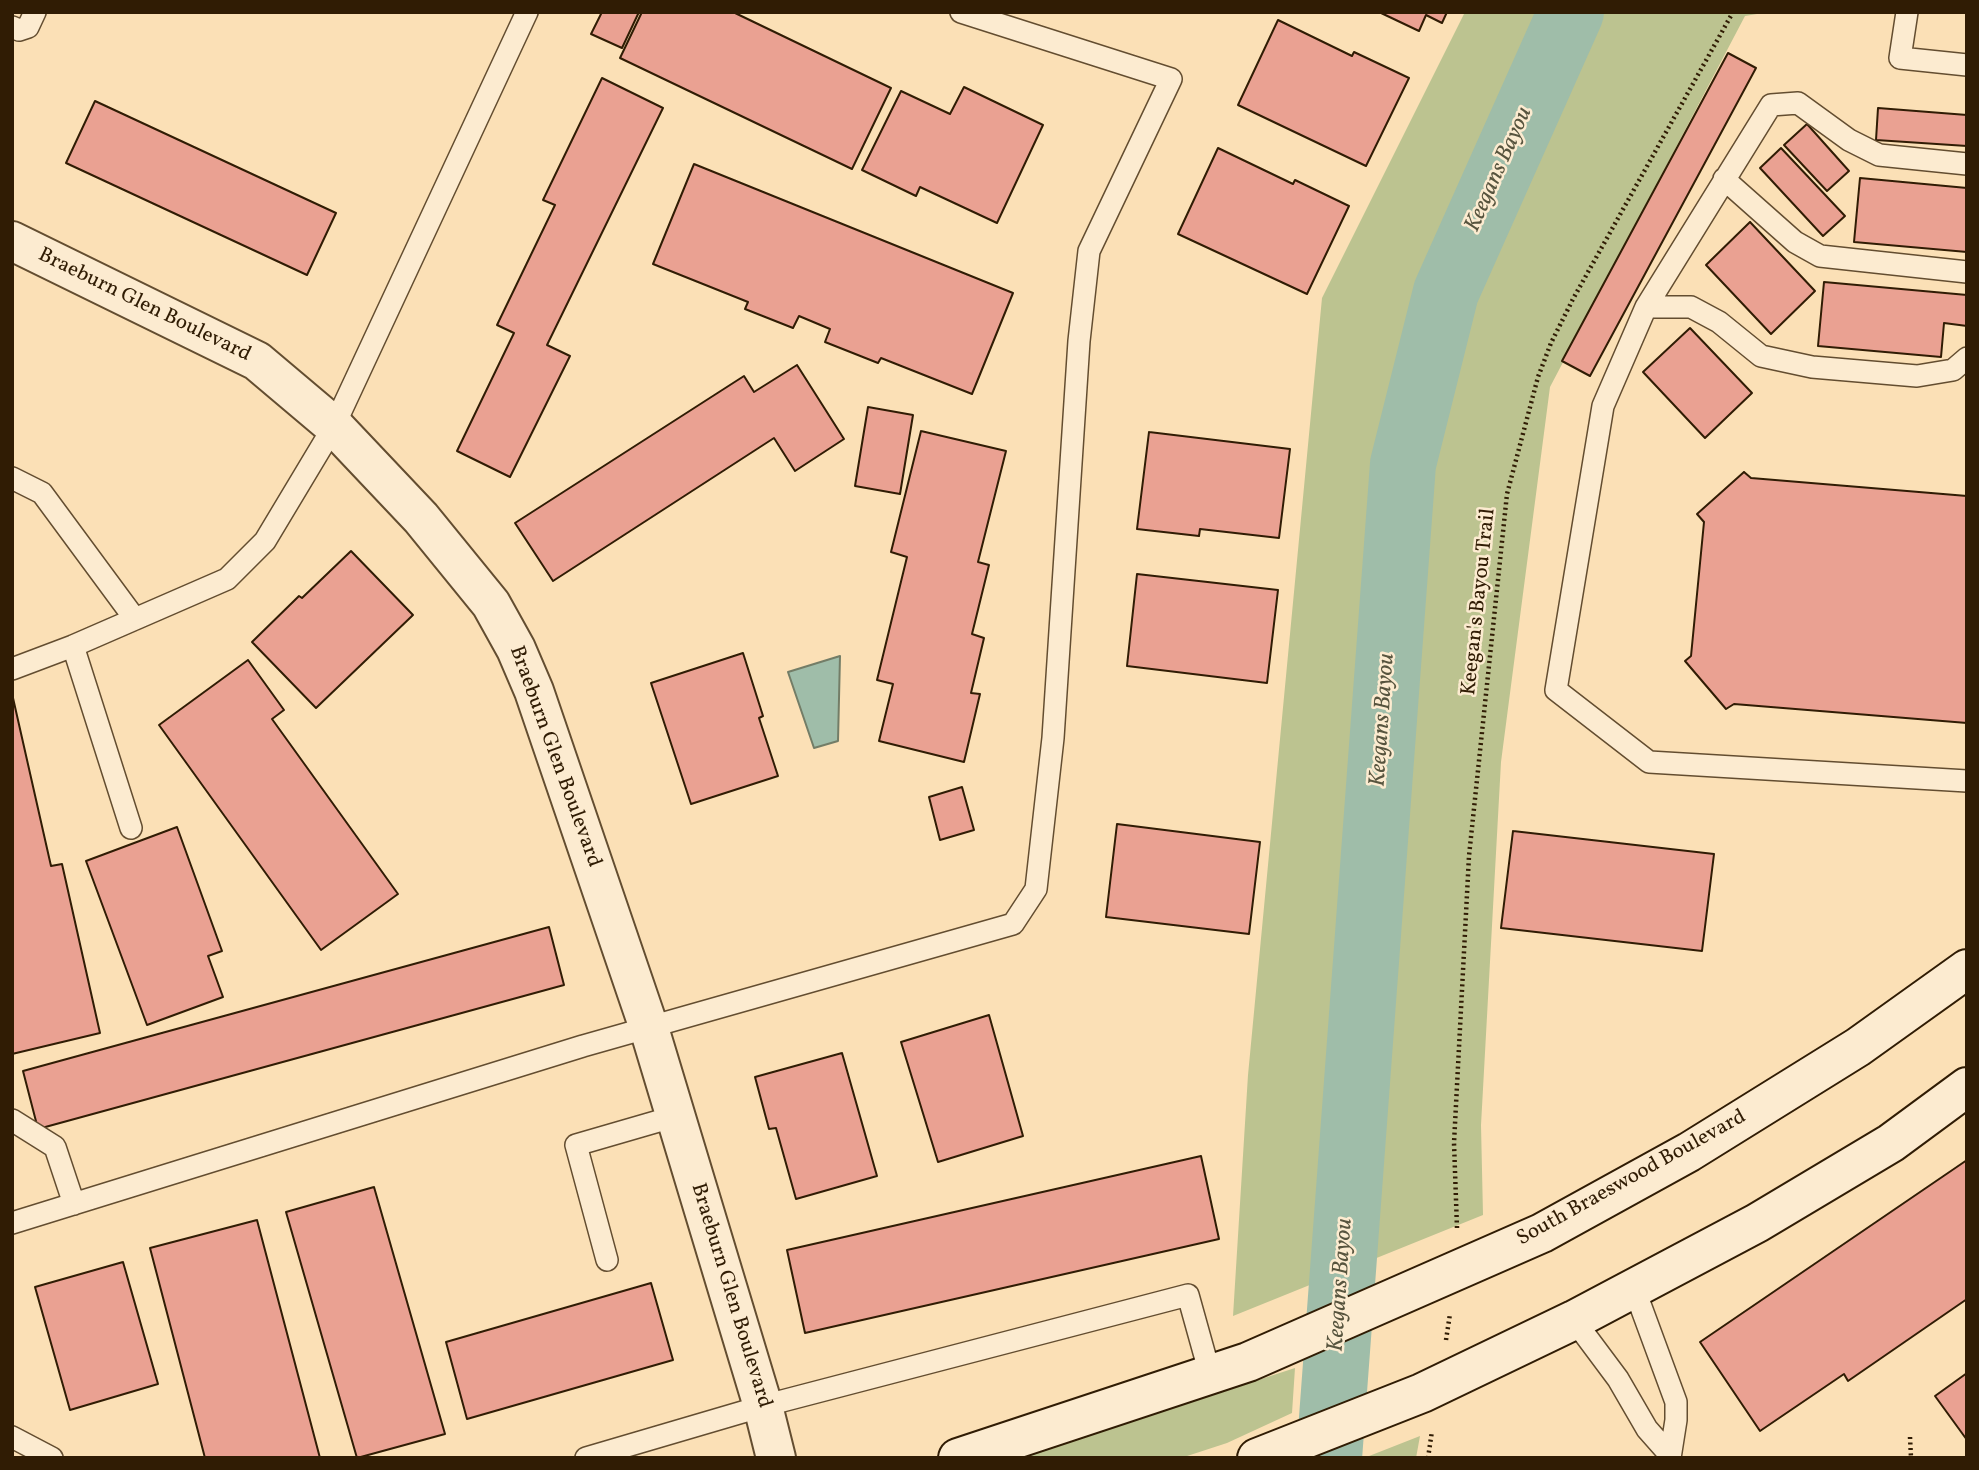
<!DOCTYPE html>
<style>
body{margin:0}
#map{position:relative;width:1979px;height:1470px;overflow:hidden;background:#fbe0b6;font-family:Vollkorn,serif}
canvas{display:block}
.frame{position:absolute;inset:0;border:14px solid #301c04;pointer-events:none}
</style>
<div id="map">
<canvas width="1979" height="1470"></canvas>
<div class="frame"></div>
</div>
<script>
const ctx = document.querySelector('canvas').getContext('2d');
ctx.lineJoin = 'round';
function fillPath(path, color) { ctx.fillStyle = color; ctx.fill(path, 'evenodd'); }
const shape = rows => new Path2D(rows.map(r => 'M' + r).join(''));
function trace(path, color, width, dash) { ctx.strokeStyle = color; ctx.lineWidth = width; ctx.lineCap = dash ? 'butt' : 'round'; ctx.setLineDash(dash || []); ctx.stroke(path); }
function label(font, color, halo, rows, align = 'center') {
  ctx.font = font + ' Vollkorn,serif'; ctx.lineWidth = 5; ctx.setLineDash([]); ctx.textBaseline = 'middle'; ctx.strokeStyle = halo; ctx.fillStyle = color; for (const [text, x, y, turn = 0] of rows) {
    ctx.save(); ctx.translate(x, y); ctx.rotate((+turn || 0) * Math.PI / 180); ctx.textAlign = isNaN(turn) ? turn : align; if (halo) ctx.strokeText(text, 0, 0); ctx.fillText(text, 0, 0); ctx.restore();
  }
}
const green = shape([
 [1465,12,1769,12,1745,16,1550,387,1501,762,1481,1125,1483,1215,1233,1316,1248,1075,1322,298],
 [1295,1368,1292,1413,1227,1443,1181,1458,1019,1458],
 [1420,1436,1416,1458,1364,1458]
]);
const water = shape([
 [840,656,838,741,814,748,788,672,840,656]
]);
const river = shape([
 [1329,1458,1403,464,1446,292,1571,12]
]);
const building = shape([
 [602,12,639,12,622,48,591,34,602,12],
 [642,12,733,12,891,88,852,169,620,58,642,12],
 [1379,12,1447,12,1442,23,1426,15,1419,31,1379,12],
 [1278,20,1352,56,1354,52,1409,78,1366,166,1238,105,1278,20],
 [1728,53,1756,68,1590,376,1562,361,1728,53],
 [602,78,663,108,547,345,570,356,510,477,457,451,514,333,497,325,555,205,543,200,602,78],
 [964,87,1043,125,997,223,920,187,916,196,862,170,901,91,950,114,964,87],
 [95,101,336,213,307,275,66,163,95,101],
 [1878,108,1967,115,1967,146,1876,140,1878,108],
 [1807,124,1849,171,1827,191,1784,145,1807,124],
 [1218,148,1293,184,1295,180,1349,206,1307,294,1178,234,1218,148],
 [1781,148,1845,216,1823,236,1760,168,1781,148],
 [694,164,1013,293,972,394,881,358,878,363,825,342,830,329,799,316,793,328,745,309,748,302,653,264,694,164],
 [1860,178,1967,188,1967,252,1854,242,1860,178],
 [1750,222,1815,291,1771,334,1706,265,1750,222],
 [1824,282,1967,295,1967,326,1944,323,1941,357,1818,346,1824,282],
 [1690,328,1752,393,1705,438,1643,372,1690,328],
 [797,365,844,439,795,471,774,438,553,581,515,523,744,376,754,392,797,365],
 [868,407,913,415,900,494,855,486,868,407],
 [921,431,1006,451,978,562,989,565,972,634,984,638,971,693,980,694,964,762,879,741,893,684,877,680,907,557,891,552,921,431],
 [1149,432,1290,449,1279,538,1200,529,1199,536,1137,529,1149,432],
 [1744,472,1751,478,1967,496,1967,723,1734,704,1726,709,1685,661,1691,656,1704,522,1697,514,1744,472],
 [351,551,413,615,316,708,252,642,299,596,302,598,351,551],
 [1137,574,1278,590,1267,683,1127,666,1137,574],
 [743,653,763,716,759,718,778,776,691,804,651,683,743,653],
 [248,660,284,710,272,719,398,894,321,950,159,725,248,660],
 [13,698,51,866,62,864,100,1033,12,1054,13,698],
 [962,787,974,830,940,840,929,797,962,787],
 [1117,824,1260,842,1249,934,1106,917,1117,824],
 [177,827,222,951,208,956,223,997,147,1025,86,861,177,827],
 [1513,831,1714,854,1702,951,1501,928,1513,831],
 [549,927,564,985,38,1129,23,1071,549,927],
 [989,1015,1023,1136,938,1162,901,1042,989,1015],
 [842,1053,877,1176,796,1199,776,1128,769,1129,755,1077,842,1053],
 [1201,1156,1219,1239,805,1333,787,1250,1201,1156],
 [1967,1160,1967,1299,1848,1381,1844,1374,1760,1431,1700,1342,1967,1160],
 [374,1187,445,1434,357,1458,286,1212,374,1187],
 [257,1220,320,1458,205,1458,150,1248,257,1220],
 [123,1262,158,1384,70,1410,35,1287,123,1262],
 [651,1283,673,1360,467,1419,446,1342,651,1283],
 [1967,1373,1967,1440,1935,1396,1967,1373]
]);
const path = shape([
 [1457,1228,1454,1143,1469,856,1507,494,1538,377,1551,343,1573,299,1733,12],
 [1446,1340,1450,1314],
 [1910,1437,1911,1458],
 [1428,1458,1432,1431]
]);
const lane = shape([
 [1907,12,1900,58,1967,65],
 [12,27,19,30,28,27,35,12],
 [1967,164,1879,155,1849,140,1798,103,1771,105,1646,307,1603,406,1556,690,1649,762,1967,781],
 [1724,179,1795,242,1820,256,1967,272],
 [1646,307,1691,307,1719,322,1761,356,1812,367,1917,376,1953,370,1967,358],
 [12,478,42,493,135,619],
 [73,646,131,828],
 [12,669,73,646,227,579,265,541,334,426,527,12],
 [12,1120,55,1147,74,1204],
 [12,1223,583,1046,1013,924,1036,889,1053,738,1079,341,1089,251,1171,79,961,12],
 [607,1260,576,1145,676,1116],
 [1634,1288,1676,1402,1676,1420,1670,1458],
 [1574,1320,1618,1379,1647,1429,1670,1455],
 [12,1437,52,1458],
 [586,1458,763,1406,1188,1295,1210,1374]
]);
const street = shape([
 [12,241,257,361,334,426,421,518,491,604,516,649,534,691,649,1028,763,1406,776,1458]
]);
const secondary = shape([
 [958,1458,1248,1362,1542,1233,1689,1152,1858,1047,1967,969],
 [1257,1458,1422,1393,1574,1320,1757,1223,1891,1143,1967,1087]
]);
const streetNames = [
 ["Braeburn Glen Boulevard",144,306,26],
 ["Keegan's Bayou Trail",1480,602,-84],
 ["Braeburn Glen Boulevard",554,757,70],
 ["South Braeswood Boulevard",1632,1179,-29],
 ["Braeburn Glen Boulevard",730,1296,73]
];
const waterNames = [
 ["Keegans Bayou",1500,170,-66],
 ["Keegans Bayou",1384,720,-86],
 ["Keegans Bayou",1342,1285,-86]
];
fillPath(green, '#bcc390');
fillPath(water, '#9fbda9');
trace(water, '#737d67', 2);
trace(river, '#9fbda9', 66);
fillPath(building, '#eaa192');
trace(building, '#301c04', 2);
trace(lane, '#634d30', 24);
trace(street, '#634d30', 42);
trace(secondary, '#301c04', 42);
trace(path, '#301c04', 4.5, [2, 3.5]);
trace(lane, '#fcebd0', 21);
trace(street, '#fcebd0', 38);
trace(secondary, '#fcebd0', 38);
label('21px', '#301c04', '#fcebd0', streetNames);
label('italic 23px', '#57543e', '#fcebd0', waterNames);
</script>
